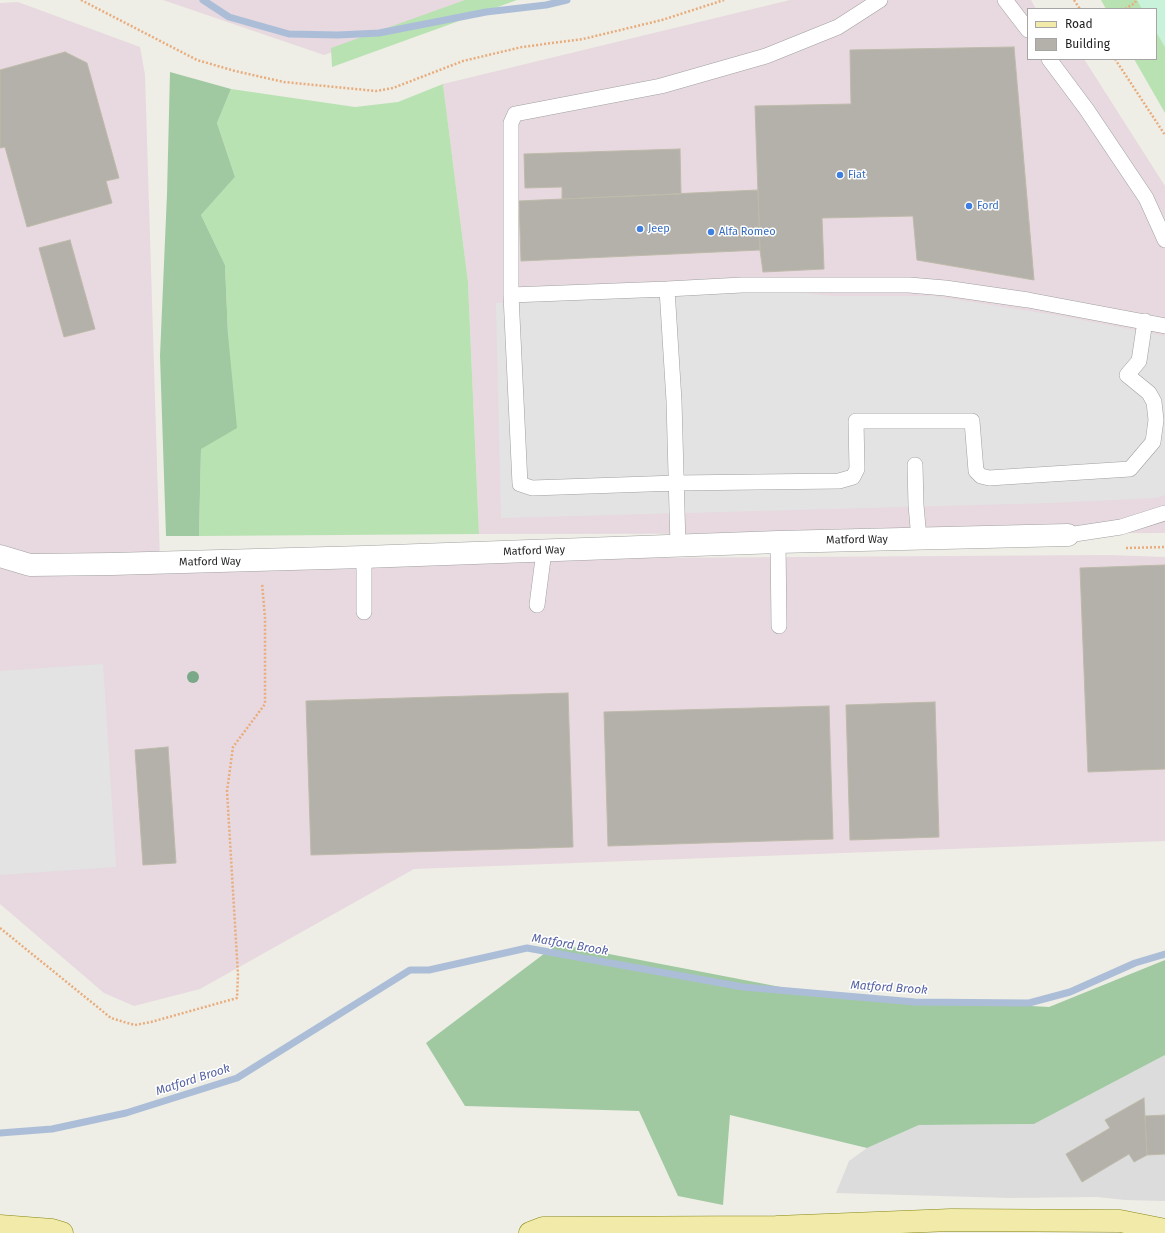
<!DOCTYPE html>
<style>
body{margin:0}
#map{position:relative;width:1165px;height:1233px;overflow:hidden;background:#eeeee6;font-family:"Fira Sans",sans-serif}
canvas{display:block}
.legend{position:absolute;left:1027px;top:8px;width:130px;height:52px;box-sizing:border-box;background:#fff;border:1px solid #a5a5a5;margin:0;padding:5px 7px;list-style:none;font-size:12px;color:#1f1f1f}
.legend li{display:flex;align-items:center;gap:8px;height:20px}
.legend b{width:20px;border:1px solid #a5a5a5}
</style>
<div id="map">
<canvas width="1165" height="1233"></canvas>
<ul class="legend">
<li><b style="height:5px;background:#f1eaa8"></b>Road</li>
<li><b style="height:11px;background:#b3b1a9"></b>Building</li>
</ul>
</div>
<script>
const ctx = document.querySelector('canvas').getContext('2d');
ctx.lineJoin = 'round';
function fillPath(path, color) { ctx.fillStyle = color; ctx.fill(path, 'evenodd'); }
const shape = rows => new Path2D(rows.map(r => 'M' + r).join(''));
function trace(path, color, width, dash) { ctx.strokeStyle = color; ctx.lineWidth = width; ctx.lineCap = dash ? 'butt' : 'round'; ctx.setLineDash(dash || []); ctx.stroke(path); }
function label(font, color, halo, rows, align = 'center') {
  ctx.font = font + ' "Fira Sans",sans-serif'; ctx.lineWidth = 3; ctx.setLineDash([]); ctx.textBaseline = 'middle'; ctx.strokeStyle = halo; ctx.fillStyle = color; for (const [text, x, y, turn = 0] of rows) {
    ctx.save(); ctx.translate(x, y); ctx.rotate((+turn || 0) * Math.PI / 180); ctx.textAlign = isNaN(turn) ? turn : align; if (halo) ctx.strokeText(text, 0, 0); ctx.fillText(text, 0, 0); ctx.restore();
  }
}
const residential = shape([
 [1165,1055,1165,1201,1125,1200,1097,1197,1009,1198,836,1193,849,1161,867,1148,919,1125,1034,1124]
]);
const industrial = shape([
 [163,0,483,0,324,55],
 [790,0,1031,0,1036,9,1028,9,1028,59,1084,59,1165,186,1165,533,479,534,468,282,443,84],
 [18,2,140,47,145,75,160,561,1109,555,1165,557,1165,841,414,869,200,989,134,1006,104,993,0,904,0,3]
]);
const grass = shape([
 [465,0,517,0,332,67,331,48],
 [1101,0,1140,0,1146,9,1106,9],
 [1156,26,1165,41,1165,113,1134,59,1156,59],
 [443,84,468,282,479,534,199,536,201,449,228,335,225,265,201,215,235,177,217,123,231,89,355,107,398,102]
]);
const forest = shape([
 [170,72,231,89,217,123,235,177,201,215,225,265,228,335,237,428,201,449,199,536,166,536,160,356,167,194],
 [557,944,817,994,1049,1007,1165,960,1165,1055,1034,1124,919,1125,867,1148,730,1115,723,1205,678,1196,639,1111,465,1106,426,1043]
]);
const park = shape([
 [1137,0,1165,0,1165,47,1156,32,1156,9,1142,9]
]);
const parking = shape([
 [751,288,833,296,933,296,1061,316,1165,336,1165,495,1156,498,1050,503,501,518,496,303],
 [103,664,116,867,0,875,0,671]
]);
const stream = shape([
 [203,0,229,17,289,34,338,35,379,33,486,12,546,5,567,0],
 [0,1133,52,1129,126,1113,237,1078,410,970,429,970,527,948,743,987,915,1002,1029,1003,1070,992,1135,963,1165,954]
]);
const building = shape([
 [1014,47,1034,280,917,260,913,216,822,218,824,269,763,272,760,250,755,106,851,104,850,50,1014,47],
 [65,52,87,63,119,178,106,181,112,203,27,227,5,147,0,148,0,70,65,52],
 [680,149,681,194,562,199,562,187,525,188,524,154,680,149],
 [758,190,760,250,521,261,519,201,758,190],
 [70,240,95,329,64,337,39,248,70,240],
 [1165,565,1165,769,1088,772,1080,568,1165,565],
 [568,693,573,847,311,855,306,701,568,693],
 [935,702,939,837,850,840,846,705,935,702],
 [829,706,833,839,608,846,604,712,829,706],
 [168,747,176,863,143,865,135,750,168,747],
 [1144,1098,1147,1155,1134,1162,1129,1154,1082,1182,1066,1154,1110,1128,1105,1120,1144,1098],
 [1165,1115,1165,1154,1147,1155,1145,1116,1165,1115]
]);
const path = shape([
 [81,0,197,60,235,71,284,82,376,91,393,88,463,61,522,47,583,39,662,20,724,0],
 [1074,0,1080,9],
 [1125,9,1135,3,1136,0],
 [1115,59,1165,135],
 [1126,548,1165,547],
 [0,928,111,1018,124,1022,135,1025,151,1022,237,998,238,975,227,791,233,747,265,704,265,618,262,583]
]);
const service = shape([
 [1005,0,1028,30],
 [1049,59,1087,110,1146,198,1165,240],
 [667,289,511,295,520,484,532,488,677,483,839,481,853,477,857,469,856,421,972,421,976,471,981,476,989,478,1130,469,1153,442,1156,420,1154,402,1149,393,1127,375,1139,361,1145,321],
 [511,295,511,123,515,114,661,86,766,56,838,27,880,0],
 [915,465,916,505,919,539],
 [1068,535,1121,527,1165,513],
 [778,542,779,626],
 [678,546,674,401,667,289,742,285,909,285,945,288,1028,300,1165,326],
 [537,605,544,551],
 [364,612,364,557]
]);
const minor = shape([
 [0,556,30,565,112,564,364,557,778,542,1068,535]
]);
const primary = shape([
 [0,1226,52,1230,62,1233],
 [530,1233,543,1228,776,1227,951,1220,1120,1221,1165,1230]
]);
const trees = [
 [193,677]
];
const markers = [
 [840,175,4,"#3f7fe0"],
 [969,206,4,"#3f7fe0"],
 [640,229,4,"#3f7fe0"],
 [711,232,4,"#3f7fe0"]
];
const shopNames = [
 ["Fiat",848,175],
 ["Ford",977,206],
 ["Jeep",648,229],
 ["Alfa Romeo",719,232]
];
const streetNames = [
 ["Matford Way",857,540,-1],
 ["Matford Way",534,551,-2],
 ["Matford Way",210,562,-1]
];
const waterNames = [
 ["Matford Brook",570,945,10],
 ["Matford Brook",889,988,4],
 ["Matford Brook",193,1080,-18]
];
fillPath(residential, '#dddcdc');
fillPath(industrial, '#e7d9df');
fillPath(grass, '#b9e2b2');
fillPath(forest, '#a0c9a1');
fillPath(park, '#c8f3da');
fillPath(parking, '#e3e3e3');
trace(stream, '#acbed7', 7);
fillPath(building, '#b3b1a9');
trace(building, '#bebaaa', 1);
trace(service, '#a0a0a0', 16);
trace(minor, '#a0a0a0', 23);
trace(primary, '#878812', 23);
trace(path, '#e9ac7c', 2.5, [2, 2]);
trace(service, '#fff', 15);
trace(minor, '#fff', 22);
trace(primary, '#f1eaa8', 22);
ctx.fillStyle = '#79a989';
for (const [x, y] of trees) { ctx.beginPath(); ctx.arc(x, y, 6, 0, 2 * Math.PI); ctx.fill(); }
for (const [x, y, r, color] of markers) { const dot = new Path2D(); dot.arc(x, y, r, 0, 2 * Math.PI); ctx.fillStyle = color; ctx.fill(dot); trace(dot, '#fff', 1.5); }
label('11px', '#366cbe', '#fff', shopNames, 'left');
label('11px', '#1f1f1f', '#fff', streetNames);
label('italic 12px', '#5663a3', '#fff', waterNames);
</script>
